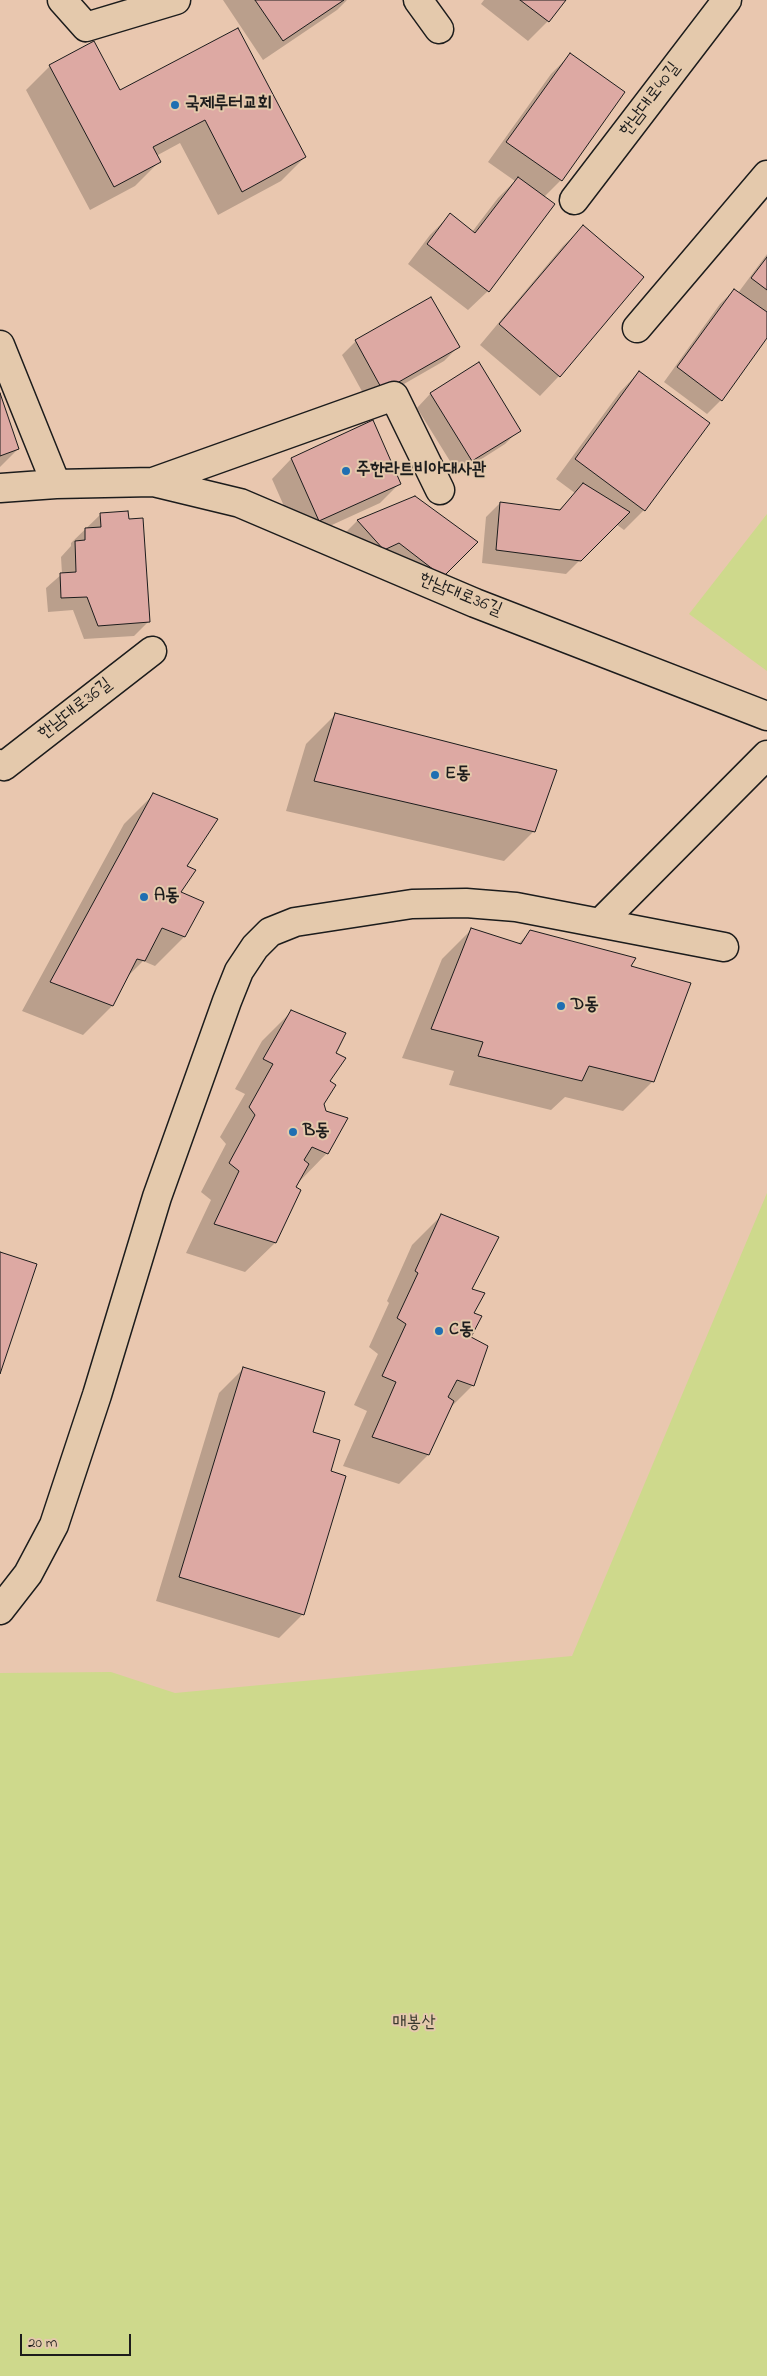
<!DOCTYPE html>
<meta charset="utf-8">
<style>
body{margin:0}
#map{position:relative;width:767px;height:2376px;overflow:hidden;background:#e9c7af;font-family:"Indie Flower",sans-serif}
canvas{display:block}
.scale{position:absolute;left:20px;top:2334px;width:111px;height:22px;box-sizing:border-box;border:2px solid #1c1c1c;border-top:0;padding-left:6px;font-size:15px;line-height:18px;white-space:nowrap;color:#1c1c1c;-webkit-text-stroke:4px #e4c9ac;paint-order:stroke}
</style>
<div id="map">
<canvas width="767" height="2376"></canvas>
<div class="scale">20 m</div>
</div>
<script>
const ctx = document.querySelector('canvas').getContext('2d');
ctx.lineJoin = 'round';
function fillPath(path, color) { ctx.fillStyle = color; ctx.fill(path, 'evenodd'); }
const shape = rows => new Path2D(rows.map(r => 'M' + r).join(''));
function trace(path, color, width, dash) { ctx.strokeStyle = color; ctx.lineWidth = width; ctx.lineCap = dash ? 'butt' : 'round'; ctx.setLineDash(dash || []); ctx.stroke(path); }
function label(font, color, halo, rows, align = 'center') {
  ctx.font = font + ' "Indie Flower","Poor Story",sans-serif'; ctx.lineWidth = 4; ctx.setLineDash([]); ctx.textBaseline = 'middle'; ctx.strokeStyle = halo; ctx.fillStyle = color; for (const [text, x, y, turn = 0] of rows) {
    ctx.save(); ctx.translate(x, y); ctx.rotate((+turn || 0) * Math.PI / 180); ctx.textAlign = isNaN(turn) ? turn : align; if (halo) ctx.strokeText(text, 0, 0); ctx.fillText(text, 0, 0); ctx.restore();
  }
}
const green = shape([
 [767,514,767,671,689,614],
 [767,1193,767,2376,0,2376,0,1673,111,1672,175,1693,572,1656]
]);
const shadow = shape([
 [223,0,347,0,337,10,263,60],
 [484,0,564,0,548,21,528,41,481,4],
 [238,29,305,157,281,181,218,215,180,143,156,156,159,162,135,186,90,210,26,90,50,66,120,92],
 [571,54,623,93,561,180,544,197,488,291,468,310,408,264,430,235,450,215,472,232,498,198,515,181,488,162,551,74],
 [583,227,559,376,540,396,480,345,563,246],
 [767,254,767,336,721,400,707,414,664,382,720,304,734,290,738,293],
 [356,341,458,347,444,361,369,404,342,355],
 [478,364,519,430,505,444,458,474,417,408,430,394],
 [639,372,644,510,624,530,616,524,566,574,482,563,486,517,500,503,558,511,575,493,556,479,620,392],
 [0,397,18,449,0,467],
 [372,422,400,483,380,503,299,540,272,479,291,459],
 [415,498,477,542,428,590,344,534,357,521],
 [101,514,148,622,134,636,84,639,73,610,48,612,46,588,62,574,61,557,71,546,71,543],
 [335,715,533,832,504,861,286,811,306,744],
 [153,795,185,867,179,893,184,937,155,966,143,961,125,979,112,1006,83,1035,22,1011,124,824],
 [471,930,517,945,530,932,629,967,653,1081,623,1111,565,1097,551,1110,449,1085,454,1071,402,1058,442,959],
 [291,1012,334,1054,322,1104,327,1153,294,1187,300,1191,275,1243,245,1272,186,1253,211,1200,201,1192,226,1144,220,1137,245,1094,235,1089,262,1041],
 [441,1216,470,1290,472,1313,470,1338,486,1346,472,1386,449,1409,428,1455,399,1484,343,1466,367,1411,354,1405,378,1354,369,1347,389,1303,387,1301,412,1245],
 [243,1369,329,1472,303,1614,279,1638,156,1601,219,1393]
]);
const building = shape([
 [255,0,344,0,283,41,255,0],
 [520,0,566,0,549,22,520,0],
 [238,28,306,157,242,192,205,120,153,147,161,162,114,187,49,65,94,41,120,90,238,28],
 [570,53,625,92,562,181,506,142,570,53],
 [518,177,555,204,489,292,427,244,450,213,475,233,518,177],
 [583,225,644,277,560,377,499,324,583,225],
 [767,257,767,290,751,278,767,257],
 [734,289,767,312,767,338,722,401,677,367,734,289],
 [431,297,460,347,383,391,355,340,431,297],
 [479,362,521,431,472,461,430,393,479,362],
 [639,371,710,423,645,511,575,459,639,371],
 [0,393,19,449,0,456,0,393],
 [373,420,401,484,319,521,291,458,373,420],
 [583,483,630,512,581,561,496,550,500,502,560,510,583,483],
 [415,496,478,542,443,577,399,543,384,550,357,520,415,496],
 [128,511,129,519,143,518,150,622,98,626,87,597,61,598,60,573,76,572,75,541,85,540,85,528,101,527,100,513,128,511],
 [335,713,557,770,535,832,314,781,335,713],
 [153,793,218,819,187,866,196,870,181,892,204,902,185,937,162,928,145,961,137,959,113,1006,50,982,153,793],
 [471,928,521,944,530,930,636,958,631,966,691,983,654,1082,589,1066,582,1081,478,1056,483,1042,431,1029,471,928],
 [291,1010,346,1033,336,1053,346,1058,330,1081,336,1085,324,1104,326,1111,348,1118,328,1154,312,1147,304,1160,309,1164,296,1187,301,1190,276,1243,214,1224,239,1171,229,1163,255,1115,249,1107,273,1064,263,1059,291,1010],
 [441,1214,499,1237,472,1289,485,1293,474,1313,482,1316,471,1337,488,1346,474,1386,457,1380,448,1397,454,1401,429,1455,372,1437,396,1382,382,1376,406,1324,397,1318,418,1273,415,1271,441,1214],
 [0,1252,37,1264,0,1374,0,1252],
 [243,1367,325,1392,313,1432,340,1440,331,1471,346,1476,304,1615,179,1577,243,1367]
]);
const minor = shape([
 [62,0,86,27,176,0],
 [418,0,439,29],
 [574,200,727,0],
 [637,328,767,175],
 [0,345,56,484],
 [153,482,394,396,440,490],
 [0,488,56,484,153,482,240,503,475,603,767,716],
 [0,764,4,766,152,651],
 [601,922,767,755],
 [0,1610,28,1574,54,1525,97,1395,157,1197,227,1001,239,971,255,947,270,932,295,922,412,904,466,903,516,907,724,947]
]);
const markers = [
 [175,105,5,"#1f6fb2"],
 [346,471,5,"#1f6fb2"],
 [435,775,5,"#1f6fb2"],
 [144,897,5,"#1f6fb2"],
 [561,1006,5,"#1f6fb2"],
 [293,1132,5,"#1f6fb2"],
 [439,1331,5,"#1f6fb2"]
];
const streetNames = [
 ["한남대로40길",651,100,-53],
 ["한남대로36길",460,596,22],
 ["한남대로36길",76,710,-38]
];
const poiNames = [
 ["국제루터교회",185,105],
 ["주한라트비아대사관",356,471],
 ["E동",445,775],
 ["A동",154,897],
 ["D동",571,1006],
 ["B동",303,1132],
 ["C동",449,1331]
];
const parkNames = [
 ["매봉산",414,2024]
];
fillPath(green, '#ced98c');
fillPath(shadow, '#0003');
fillPath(building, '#dda9a3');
trace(building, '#1c1c1c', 1);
trace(minor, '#1c1c1c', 31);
trace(minor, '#e4c9ac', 28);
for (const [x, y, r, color] of markers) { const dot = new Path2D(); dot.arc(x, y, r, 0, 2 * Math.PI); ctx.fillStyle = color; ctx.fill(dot); trace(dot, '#e4c9ac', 2); }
label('18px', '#1c1c1c', '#e4c9ac', streetNames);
label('bold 18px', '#1c1c1c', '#e4c9ac', poiNames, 'left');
label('18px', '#37382d', '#e4c9ac', parkNames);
</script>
